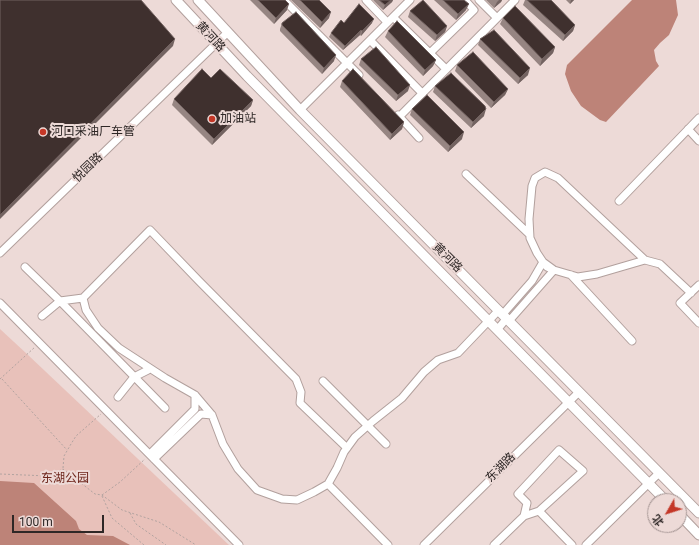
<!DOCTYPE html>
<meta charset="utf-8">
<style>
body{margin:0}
#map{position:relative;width:699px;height:545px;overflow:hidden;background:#eddad7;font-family:Roboto,"Noto Sans SC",sans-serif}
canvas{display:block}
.north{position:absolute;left:647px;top:493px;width:40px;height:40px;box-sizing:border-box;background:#eddad7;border:1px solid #a19290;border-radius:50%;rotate:231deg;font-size:11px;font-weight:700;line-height:16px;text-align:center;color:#2e2726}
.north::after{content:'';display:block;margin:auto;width:14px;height:18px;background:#c43727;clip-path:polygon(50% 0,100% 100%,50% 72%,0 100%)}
.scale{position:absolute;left:12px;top:515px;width:92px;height:18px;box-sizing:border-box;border:2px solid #2e2726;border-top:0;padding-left:5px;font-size:12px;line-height:14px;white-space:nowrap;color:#2e2726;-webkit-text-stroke:3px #eddad7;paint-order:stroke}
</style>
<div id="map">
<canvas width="699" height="545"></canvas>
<div class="north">北</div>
<div class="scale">100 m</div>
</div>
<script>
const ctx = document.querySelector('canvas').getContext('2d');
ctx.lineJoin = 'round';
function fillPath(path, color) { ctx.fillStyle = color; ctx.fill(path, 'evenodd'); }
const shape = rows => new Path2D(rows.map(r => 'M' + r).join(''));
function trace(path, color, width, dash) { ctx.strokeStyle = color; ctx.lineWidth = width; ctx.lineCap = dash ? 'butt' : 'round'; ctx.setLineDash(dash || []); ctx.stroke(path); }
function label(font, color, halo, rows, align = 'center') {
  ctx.font = font + ' Roboto,"Noto Sans SC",sans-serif'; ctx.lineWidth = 4; ctx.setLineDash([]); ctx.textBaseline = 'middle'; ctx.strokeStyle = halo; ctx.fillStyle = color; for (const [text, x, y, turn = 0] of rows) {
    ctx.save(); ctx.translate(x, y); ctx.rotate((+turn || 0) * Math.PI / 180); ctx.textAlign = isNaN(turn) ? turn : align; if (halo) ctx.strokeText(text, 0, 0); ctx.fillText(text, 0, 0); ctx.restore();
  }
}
const green = shape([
 [0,329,27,354,229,545,0,545]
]);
const water = shape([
 [632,0,676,0,678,15,669,35,660,43,654,50,656,61,659,66,606,122,600,120,581,106,571,91,565,74,567,65],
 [0,481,34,483,76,521,79,529,87,535,113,536,130,545,0,545]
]);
const path = shape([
 [0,379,35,347],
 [2,379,67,450],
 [63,468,64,456,71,444,76,436,101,414],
 [0,474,48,476,63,469,95,494,102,495,122,510,159,522,196,545],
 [102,495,120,482,145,459],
 [102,496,112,518,144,545],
 [130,513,136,524,166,545]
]);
const minor = shape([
 [284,0,359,75],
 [366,0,387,22],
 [479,0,497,18],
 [393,17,446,69],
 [370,40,422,93],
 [430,53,474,10,465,0],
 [300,110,410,0],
 [398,115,419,138],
 [399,117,515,0],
 [688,129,699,141],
 [466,174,529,234],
 [619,201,699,118],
 [0,253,228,32],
 [645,260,660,264,691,293],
 [25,267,60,301,42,316],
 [571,275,632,341],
 [699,285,680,303,699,323],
 [83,298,60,301,165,408],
 [0,303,239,545],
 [503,314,532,281,543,262,554,270,547,267,543,262,537,253,530,238,529,219,532,186,535,178,545,172,558,178,645,260,597,274,578,277,554,270,509,321],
 [497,330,507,318],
 [323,381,386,444],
 [118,397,134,377,148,370],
 [347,448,300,403,301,392,296,379,199,281,150,230,83,298,86,310,98,328,119,348,165,378,195,395,212,415,223,444,238,469,257,490,282,499,297,500,314,492,328,484,337,468,344,452,355,437,373,421,402,398,424,372,438,360,458,353,499,310],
 [150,454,195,409,195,395],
 [154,459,201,414,212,415],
 [328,484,388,545],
 [524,516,527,503,518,494,559,450,583,471,539,511],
 [424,545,579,392],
 [494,545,524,516,539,511,572,545],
 [586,545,659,473]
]);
const major = shape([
 [176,0,247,76,666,501],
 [198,0,300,110,699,513],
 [679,514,699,535]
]);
const wall = shape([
 [250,0,285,0,287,10,274,24],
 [291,0,319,0,329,18,320,28],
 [373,0,393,0,392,2,383,10],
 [434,0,464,0,466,10,456,20],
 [486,0,502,0,501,2,494,8],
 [525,0,551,0,575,25,573,31,563,41,523,5],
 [566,0,574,0,570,4],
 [410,11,447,26,445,32,435,41,408,17],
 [503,18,555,47,553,53,540,66,500,24],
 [282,23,334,61,322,74,280,31,280,29],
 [344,23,372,23,361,36,360,35,343,50,329,37,331,33],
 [388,31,436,60,433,66,423,76,385,37],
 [480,39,528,75,518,84,478,45],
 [361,59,408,91,396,101,359,65],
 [457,65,508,89,505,95,491,108,455,71],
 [211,78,253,100,251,106,212,145,172,105,174,99],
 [342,81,404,122,402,129,390,140,340,87],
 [435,86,484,116,471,128,433,92],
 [412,109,462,139,448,152,410,115]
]);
const shadedWall = shape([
 [391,0,393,0,392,2,383,10,385,5],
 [499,0,502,0,501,2,494,8,497,2],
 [571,0,574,0,570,4],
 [289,4,287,10,274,24,276,18],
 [469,4,466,10,456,20,458,14],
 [331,12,329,18,320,28,322,22],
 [374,19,372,23,361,36,362,31],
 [575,25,573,31,563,41,565,35],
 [447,26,445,32,435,41,437,35],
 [361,30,360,35,343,50,345,46],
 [175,39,173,46,0,219,0,215],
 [555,47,553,53,540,66,542,59],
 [336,55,334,61,322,74,324,68],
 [436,60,433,66,423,76,425,70],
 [530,68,528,75,518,84,520,78],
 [410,85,408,91,396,101,398,95],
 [508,89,505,95,491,108,494,102],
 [253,100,251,106,212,145,214,139],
 [486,109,484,116,471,128,473,122],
 [404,122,402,129,390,140,392,134],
 [464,132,462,139,448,152,450,146]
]);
const building = shape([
 [0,0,141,0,175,39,0,215,0,0],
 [258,0,285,0,289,4,276,18,258,0],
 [300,0,319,0,331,12,322,22,300,0],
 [379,0,391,0,385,5,379,0],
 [423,0,447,26,437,35,410,11,423,0],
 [443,0,464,0,469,4,458,14,443,0],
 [527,0,551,0,575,25,565,35,527,0],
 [359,4,374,19,362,31,361,30,345,46,331,33,341,20,344,23,359,4],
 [515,6,555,47,542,59,503,18,515,6],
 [296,12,336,55,324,68,282,25,282,23,296,12],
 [397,21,436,60,425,70,388,31,397,21],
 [494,30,530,68,520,78,480,39,494,30],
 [376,47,410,85,398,95,361,59,376,47],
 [473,52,508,89,494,102,457,65,473,52],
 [202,69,211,78,220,69,253,100,214,139,174,99,202,69],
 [353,69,404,122,392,134,342,81,353,69],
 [451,73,485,106,486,109,473,122,435,86,451,73],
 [427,95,464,132,450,146,412,109,427,95]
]);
const markers = [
 [212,119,4,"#c43727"],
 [43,132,4,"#c43727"]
];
const streetNames = [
 ["黄河路",210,37,47],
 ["悦园路",88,168,-44],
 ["黄河路",447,258,45],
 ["东湖路",501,468,-45]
];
const poiNames = [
 ["加油站",220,119],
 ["河口采油厂车管",51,132]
];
const parkNames = [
 ["东湖公园",65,479]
];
fillPath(green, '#e8c1ba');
fillPath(water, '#bd8378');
trace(minor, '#b2a09d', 9);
trace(major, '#b2a09d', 11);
trace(path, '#b2a3a0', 1, [2, 2]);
trace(minor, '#fff', 7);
trace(major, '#fff', 9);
fillPath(wall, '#968582');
fillPath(shadedWall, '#736361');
fillPath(building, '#3f302e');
trace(building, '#736361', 1);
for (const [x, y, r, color] of markers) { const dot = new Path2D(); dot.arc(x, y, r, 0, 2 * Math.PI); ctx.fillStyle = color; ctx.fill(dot); trace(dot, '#eddad7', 1.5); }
label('12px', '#2e2726', '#eddad7', streetNames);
label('12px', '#2e2726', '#eddad7', poiNames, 'left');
label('12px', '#6e261c', '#eddad7', parkNames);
</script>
